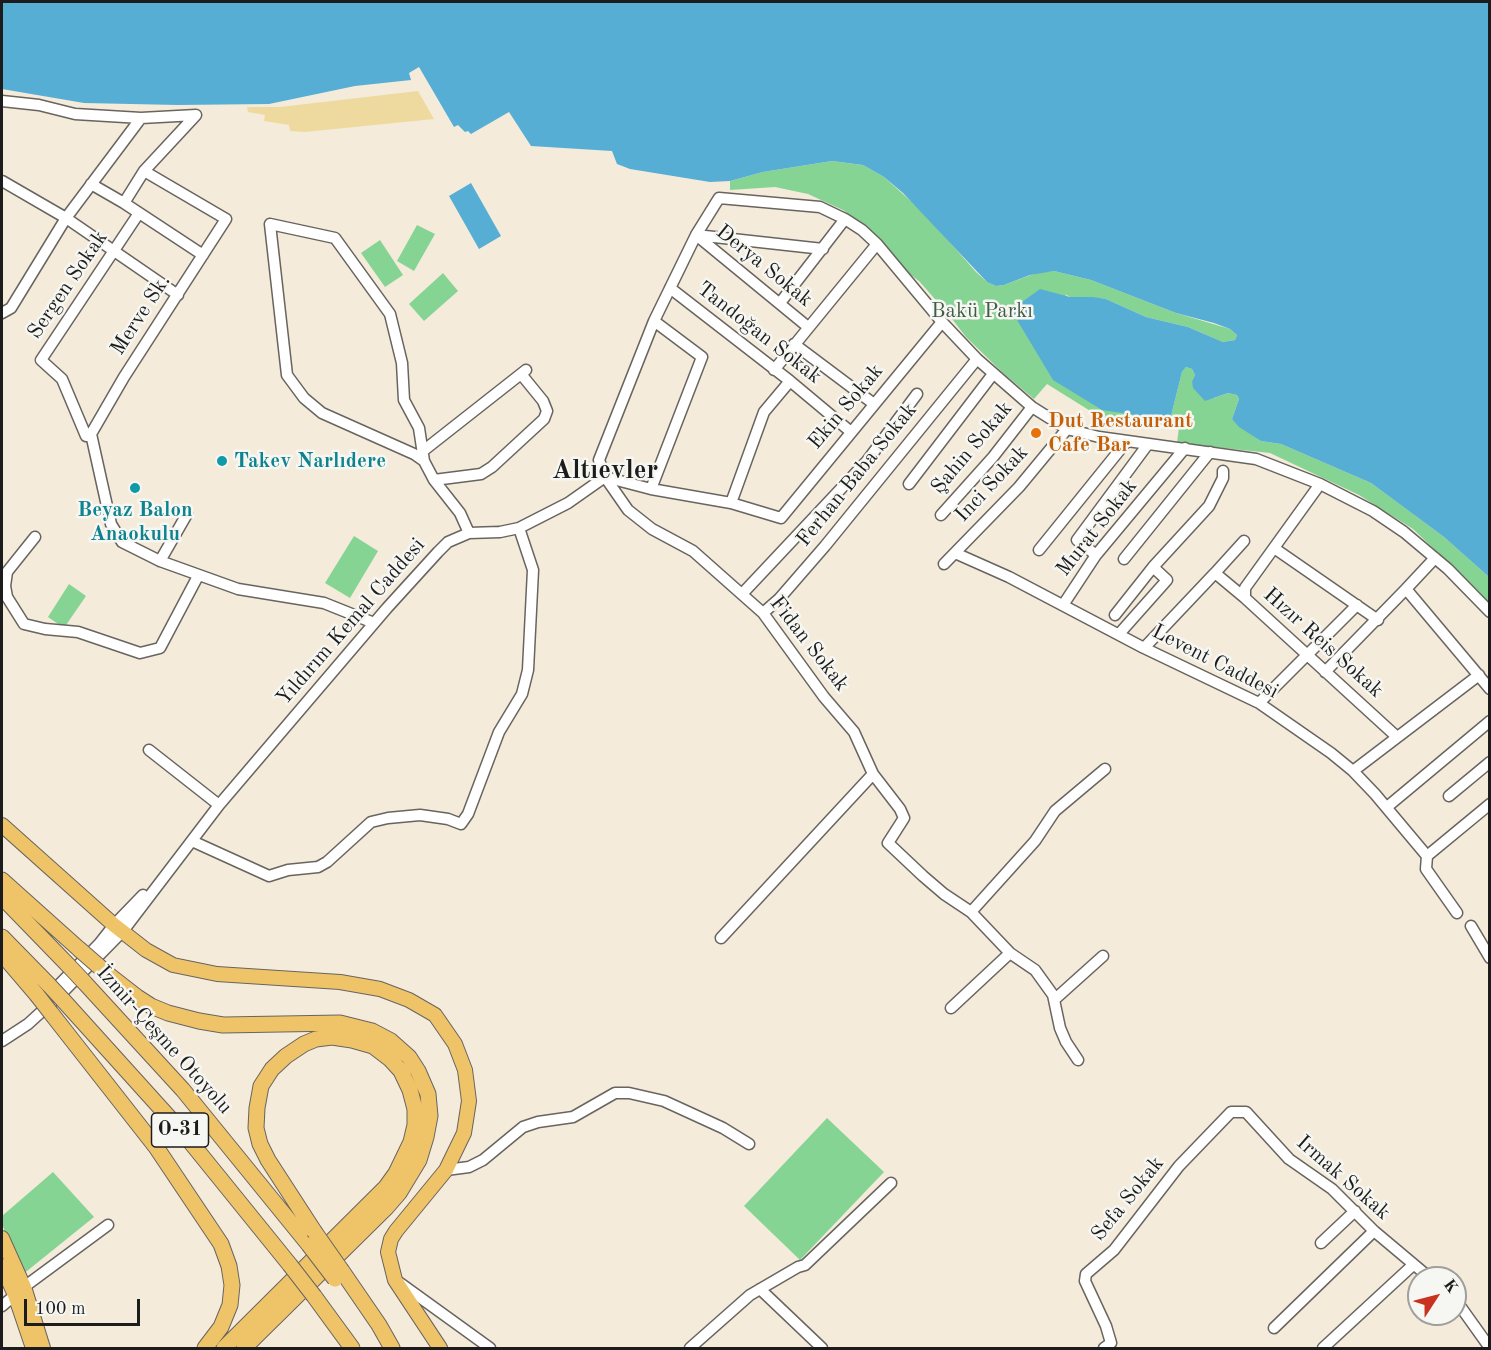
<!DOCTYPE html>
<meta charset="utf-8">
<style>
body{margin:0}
#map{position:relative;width:1491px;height:1350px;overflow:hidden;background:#f4ebdb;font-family:"Old Standard TT",serif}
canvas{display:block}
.frame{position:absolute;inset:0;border:3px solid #1c1c1c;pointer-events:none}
.north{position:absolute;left:1407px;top:1266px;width:60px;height:60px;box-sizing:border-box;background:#f6f6f2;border:2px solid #9f9f9c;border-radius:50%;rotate:54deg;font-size:16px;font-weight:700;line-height:24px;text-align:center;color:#1c1c1c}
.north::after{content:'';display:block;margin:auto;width:21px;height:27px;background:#c8321e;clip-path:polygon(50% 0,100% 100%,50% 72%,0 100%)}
.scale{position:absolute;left:24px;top:1299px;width:116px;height:27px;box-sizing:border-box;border:3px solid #1c1c1c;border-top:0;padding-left:8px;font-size:18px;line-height:21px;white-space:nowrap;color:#1c1c1c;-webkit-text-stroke:4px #f6f6f2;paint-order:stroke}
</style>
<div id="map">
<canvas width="1491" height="1350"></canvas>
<div class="frame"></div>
<div class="north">K</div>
<div class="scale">100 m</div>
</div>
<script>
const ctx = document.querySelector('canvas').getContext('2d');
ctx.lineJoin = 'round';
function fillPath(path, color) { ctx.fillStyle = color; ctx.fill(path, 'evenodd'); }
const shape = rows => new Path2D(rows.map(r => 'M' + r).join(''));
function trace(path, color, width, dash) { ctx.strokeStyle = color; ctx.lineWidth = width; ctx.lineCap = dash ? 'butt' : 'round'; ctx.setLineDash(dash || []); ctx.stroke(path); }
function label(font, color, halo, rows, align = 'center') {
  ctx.font = font + ' "Old Standard TT",serif'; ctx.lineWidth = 5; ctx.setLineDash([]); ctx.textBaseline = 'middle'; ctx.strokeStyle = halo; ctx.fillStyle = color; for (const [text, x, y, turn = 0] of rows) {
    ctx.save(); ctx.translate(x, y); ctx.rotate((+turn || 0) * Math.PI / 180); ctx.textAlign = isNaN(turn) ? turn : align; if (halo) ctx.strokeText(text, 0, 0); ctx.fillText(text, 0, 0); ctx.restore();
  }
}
const green = shape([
 [832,161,863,165,884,177,924,213,976,272,987,282,996,286,1004,285,1039,272,1054,271,1091,280,1176,313,1230,329,1237,335,1235,340,1223,342,1188,327,1146,317,1106,299,1070,297,1065,294,1170,420,1182,372,1186,367,1192,369,1195,375,1192,381,1214,398,1228,393,1237,395,1239,399,1232,419,1261,441,1281,444,1371,483,1444,537,1489,577,1489,605,1480,593,1413,529,1359,495,1270,453,1177,443,1179,427,1100,417,1047,384,1034,399,1003,373,966,337,949,315,919,281,908,273,874,233,843,210,808,194,775,187,730,190,730,181,763,172],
 [417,225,435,234,414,271,397,261],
 [380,240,403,275,385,287,361,253],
 [443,273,458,291,424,321,409,304],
 [354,536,378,551,350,598,325,583],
 [69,584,86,596,64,628,48,617],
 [827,1118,884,1172,800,1260,744,1206],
 [53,1172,94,1217,22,1275,2,1224,2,1216]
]);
const sand = shape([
 [418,91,434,119,305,132,290,131,289,125,264,121,265,115,248,112,247,107,280,107]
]);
const water = shape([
 [2,2,1489,2,1489,577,1444,537,1371,483,1281,444,1261,441,1239,427,1232,419,1239,399,1237,395,1228,393,1205,401,1193,388,1192,381,1195,375,1192,369,1186,367,1182,372,1170,420,1102,410,1053,380,1011,310,1040,289,1070,297,1093,297,1106,299,1146,317,1188,327,1223,342,1235,340,1237,335,1230,329,1214,323,1176,313,1091,280,1054,271,1030,275,1004,285,996,286,987,282,903,193,884,177,863,165,832,161,763,172,730,181,710,182,630,169,617,164,612,151,531,146,509,112,471,134,468,131,465,132,458,125,454,127,419,67,409,73,411,80,355,86,269,104,178,105,84,103,2,89],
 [471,183,501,236,479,249,449,196]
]);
const minor = shape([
 [2,101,39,105,75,114,141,118,196,115],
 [2,181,66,218,178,295],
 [91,184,124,203,203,255],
 [124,203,144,171,196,115],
 [696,235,808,327],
 [696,235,823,249],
 [670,288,790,381,851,432],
 [780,303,845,219],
 [2,313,11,308,66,218,141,118],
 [794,344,874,404],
 [774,370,877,244],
 [91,434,111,524,122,542,160,561,238,589,324,603,374,623],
 [91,434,124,377,226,219,144,171],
 [91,434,86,436,62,379,41,360,139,213],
 [423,451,526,370],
 [424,461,414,454,322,413,304,398,287,375,270,224,335,238,390,314,402,363,404,400,419,428,424,461,434,480,460,513,469,533],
 [605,477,651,489,731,503,781,518,942,322],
 [434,480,481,474,492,467,544,419,547,411,543,401,521,374],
 [909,484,993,374],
 [1320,484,1245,588,1245,598,1397,737],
 [651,489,702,357,654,321],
 [731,503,764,412,790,381],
 [941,515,993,457,1032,407],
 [35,537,7,572,5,586,7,597,24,624,45,629,78,632,140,653,160,648,198,576],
 [1274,548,1378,620],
 [1039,550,1127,441],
 [955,553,1009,577,1144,648,1259,703,1331,753,1353,771,1375,794,1427,856,1426,869,1457,913],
 [1096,555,1077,540,1148,444],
 [1435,558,1406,589,1490,689],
 [1124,559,1210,452],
 [160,561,187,514],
 [944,564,1019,487,1067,429],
 [1215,573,1244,541],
 [742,594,867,461,917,394],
 [1063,605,1096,555,1185,448],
 [763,613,779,599,825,546,977,359],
 [1115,615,1153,567,1209,506,1223,478,1223,471],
 [1119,634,1167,580,1153,567],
 [1144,648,1215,573,1245,598],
 [1325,672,1406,589],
 [1259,703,1357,605],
 [149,750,219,805],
 [1353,771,1479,675],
 [1449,796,1490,762],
 [1387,807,1490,721],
 [192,841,269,876,288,870,318,867,327,862,371,822,388,818,420,815,448,819,461,824,468,814,499,732,522,694,528,670,533,570,519,528],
 [1427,856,1490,804],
 [971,912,1035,841,1055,811,1105,769],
 [1471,926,1490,958],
 [721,938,873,774],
 [49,995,99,944,114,925,143,895],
 [1054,1000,1103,956],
 [951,1008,1010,953],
 [2,1041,28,1024,63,992,123,931,219,805,387,608,438,552,448,542,469,533,500,532,519,528,568,503,605,477],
 [1078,1060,1066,1042,1060,1028,1053,995,1035,970,1010,953,971,912,944,894,923,876,888,843,904,818,900,809,873,774,854,732,824,697,763,613,693,551,652,529,628,510,605,477,599,460,654,321,696,235,719,198,820,207,845,219,862,230,877,244,942,322,977,359,1032,407,1067,429,1099,437,1256,459,1320,484,1373,511,1404,532,1448,569,1490,612],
 [446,1170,469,1167,483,1160,523,1127,538,1122,573,1117,615,1093,629,1093,664,1101,723,1128,749,1144],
 [1321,1243,1355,1211],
 [400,1283,490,1348],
 [24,1287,108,1225],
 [760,1289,822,1348],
 [1455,1299,1490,1348],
 [2,1306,15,1295],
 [1274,1328,1374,1231],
 [690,1348,750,1295,798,1267,805,1265,891,1183],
 [1104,1348,1111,1343,1106,1326,1085,1281,1086,1274,1114,1250,1179,1166,1231,1112,1246,1112,1289,1159,1332,1189,1374,1231,1430,1278],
 [1323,1348,1413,1265]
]);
const major = shape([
 [2,825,114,925,146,950,173,965,217,974,340,982,380,989,409,1000,435,1015,455,1044,465,1070,469,1101,464,1133,446,1170,396,1231,391,1239,388,1252,395,1280,440,1348],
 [2,1238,24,1287,43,1348],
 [2,1266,15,1295,33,1348]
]);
const highway = shape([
 [2,880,79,949],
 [2,897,68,965],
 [2,937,49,985],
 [2,954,37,995],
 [110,976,137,997,151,1006,168,1013,199,1021,223,1025,340,1023,372,1031,391,1041,409,1057,418,1071,428,1094,430,1116,426,1137,419,1160,399,1193,386,1208,244,1348],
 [84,982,183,1090,309,1245],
 [63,1000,184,1134,290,1265],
 [51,1013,156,1147,221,1244,229,1266,232,1285,230,1305,221,1327,205,1348],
 [342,1271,379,1325,392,1348],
 [314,1296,352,1348],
 [224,1348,386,1187,396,1173,411,1142,415,1125,415,1109,410,1090,401,1071,390,1059,373,1046,352,1040,332,1037,316,1039,304,1044,286,1056,272,1069,261,1086,257,1108,256,1128,260,1144,268,1160,314,1231]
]);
const highwayBridge = shape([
 [79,949,110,976],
 [68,965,84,982],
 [49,985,63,1000],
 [37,995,51,1013],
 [314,1231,342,1271],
 [309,1245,335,1279],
 [290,1265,314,1296]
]);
const markers = [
 [1036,433,6,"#e8710a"],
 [222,461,6,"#0f9aa8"],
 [135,488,6,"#0f9aa8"]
];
const shields = [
 [180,1130,57]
];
const shieldNames = [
 ["O-31",180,1130]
];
const streetNames = [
 ["Derya Sokak",764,266,39],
 ["Sergen Sokak",68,285,-56],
 ["Merve Sk.",141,315,-57],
 ["Tandoğan Sokak",759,333,38],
 ["Ekin Sokak",846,407,-50],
 ["Şahin Sokak",972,448,-50],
 ["Ferhan Baba Sokak",857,475,-51],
 ["Inci Sokak",992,484,-47],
 ["Murat Sokak",1097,528,-52],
 ["Yıldırım Kemal Caddesi",351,622,-49],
 ["Hızır Reis Sokak",1323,643,42],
 ["Fidan Sokak",809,644,52],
 ["Levent Caddesi",1215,662,27],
 ["İzmir-Çeşme Otoyolu",164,1040,48],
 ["Irmak Sokak",1343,1178,41],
 ["Sefa Sokak",1128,1199,-51]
];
const parkNames = [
 ["Bakü Parkı",982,311]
];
const foodNames = [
 ["Dut Restaurant",1048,421],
 ["Cafe Bar",1048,445]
];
const cultureNames = [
 ["Takev Narlıdere",234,461],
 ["Beyaz Balon",135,510,"center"],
 ["Anaokulu",135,534,"center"]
];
const districtNames = [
 ["Altıevler",605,471]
];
fillPath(green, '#86d493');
fillPath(sand, '#eeda9e');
fillPath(water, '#57aed4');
trace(minor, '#68645f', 13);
trace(major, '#68645f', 16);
trace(highway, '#68645f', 17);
trace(minor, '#fff', 10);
trace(major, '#efc469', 14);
trace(highway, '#efc469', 15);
trace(highwayBridge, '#68645f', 17, []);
trace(highwayBridge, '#efc469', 15);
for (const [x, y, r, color] of markers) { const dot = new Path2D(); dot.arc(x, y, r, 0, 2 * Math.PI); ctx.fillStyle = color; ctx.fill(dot); trace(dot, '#f6f6f2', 2); }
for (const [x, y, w] of shields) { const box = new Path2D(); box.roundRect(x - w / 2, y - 17, w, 34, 4.5); ctx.fillStyle = '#f6f6f2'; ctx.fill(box); trace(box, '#1c1c1c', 1.5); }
label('bold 20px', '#1c1c1c', null, shieldNames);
label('21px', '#1c1c1c', '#f6f6f2', streetNames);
label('21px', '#415c46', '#f6f6f2', parkNames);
label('bold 21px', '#c56008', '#f6f6f2', foodNames, 'left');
label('bold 21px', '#0d838f', '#f6f6f2', cultureNames, 'left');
label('bold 27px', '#1c1c1c', '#f6f6f2', districtNames);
</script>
